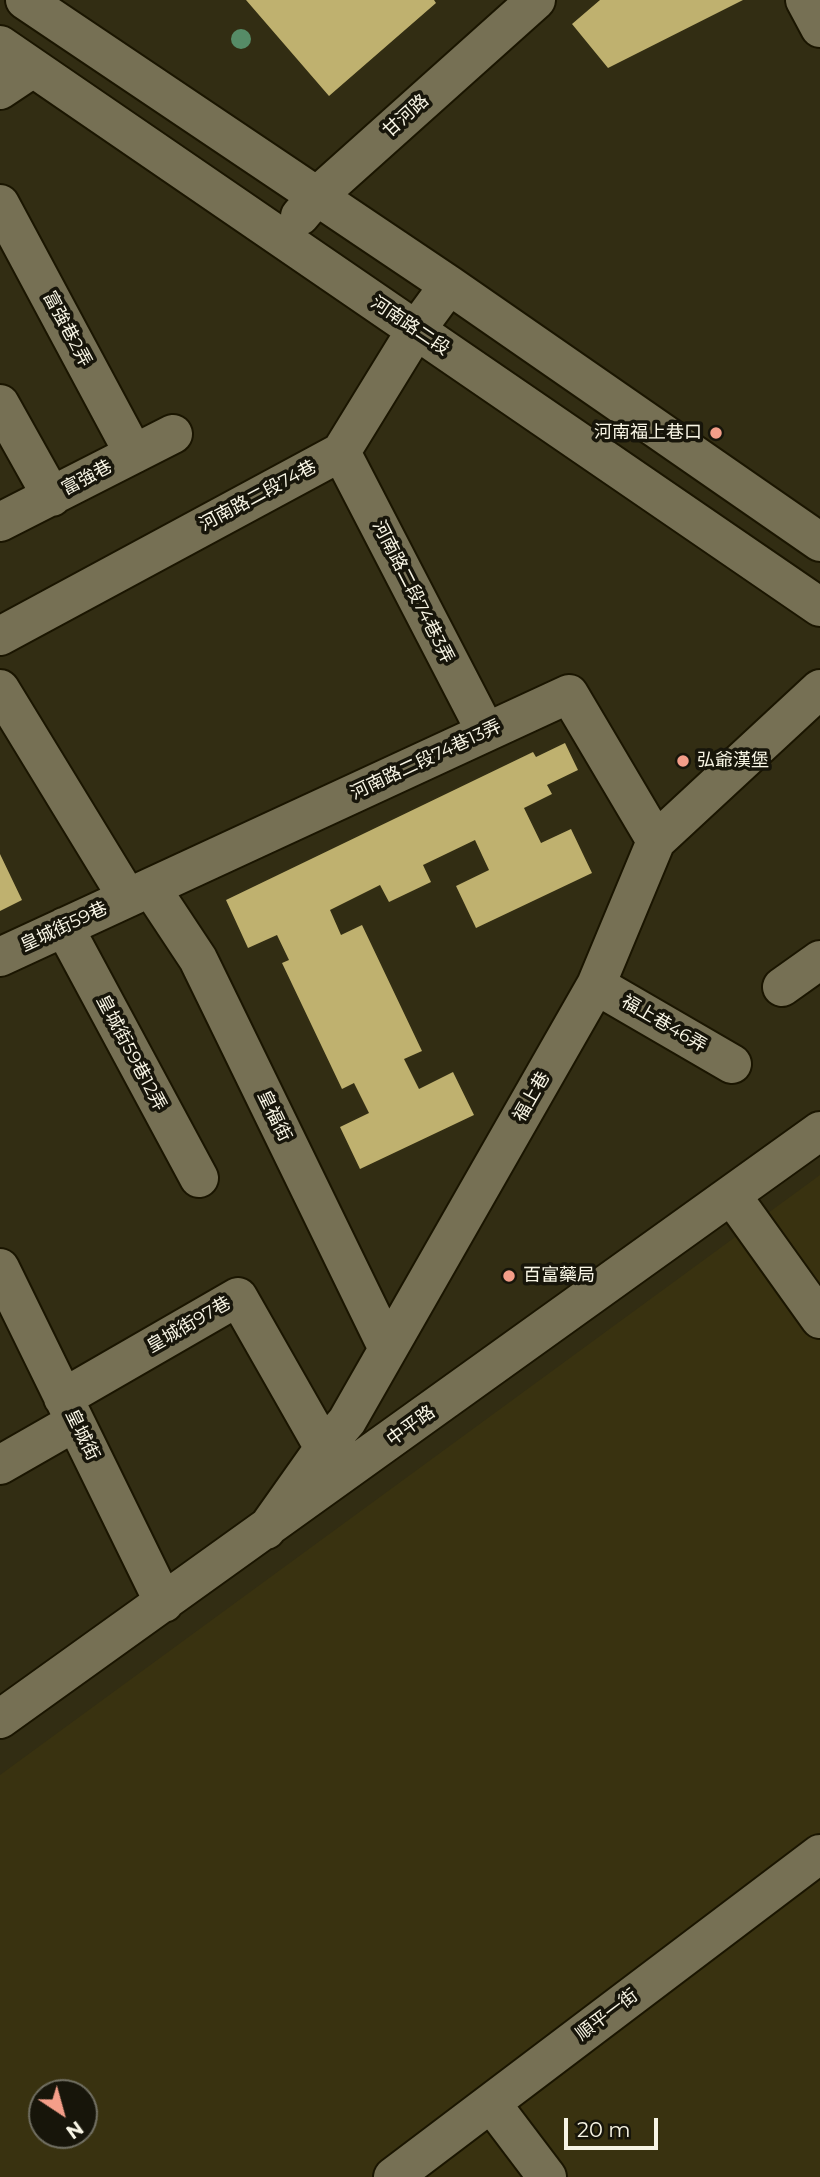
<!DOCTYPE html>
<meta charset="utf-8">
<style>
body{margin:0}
#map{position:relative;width:820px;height:2177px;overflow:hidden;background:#322d13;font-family:Montserrat,sans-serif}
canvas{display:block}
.north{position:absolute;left:28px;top:2079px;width:70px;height:70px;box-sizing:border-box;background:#17150a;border:2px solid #716f62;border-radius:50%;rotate:144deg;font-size:19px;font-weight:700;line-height:28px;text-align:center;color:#f8f5e5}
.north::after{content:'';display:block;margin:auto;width:24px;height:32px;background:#f49e89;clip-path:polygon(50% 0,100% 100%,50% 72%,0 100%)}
.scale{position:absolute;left:564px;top:2118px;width:94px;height:32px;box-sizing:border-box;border:4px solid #f8f5e5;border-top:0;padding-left:9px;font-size:21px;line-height:24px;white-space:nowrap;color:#f8f5e5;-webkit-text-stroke:5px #17150a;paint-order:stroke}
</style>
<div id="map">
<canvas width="820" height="2177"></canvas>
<div class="north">N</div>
<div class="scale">20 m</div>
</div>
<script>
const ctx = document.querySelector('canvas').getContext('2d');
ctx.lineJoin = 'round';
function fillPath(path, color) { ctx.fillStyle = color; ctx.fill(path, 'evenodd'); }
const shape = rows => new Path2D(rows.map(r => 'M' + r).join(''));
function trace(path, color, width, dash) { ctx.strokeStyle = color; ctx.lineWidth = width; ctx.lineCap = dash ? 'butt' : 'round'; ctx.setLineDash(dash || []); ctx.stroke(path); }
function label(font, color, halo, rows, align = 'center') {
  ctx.font = font + ' Montserrat,"Noto Sans TC",sans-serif'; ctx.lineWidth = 7; ctx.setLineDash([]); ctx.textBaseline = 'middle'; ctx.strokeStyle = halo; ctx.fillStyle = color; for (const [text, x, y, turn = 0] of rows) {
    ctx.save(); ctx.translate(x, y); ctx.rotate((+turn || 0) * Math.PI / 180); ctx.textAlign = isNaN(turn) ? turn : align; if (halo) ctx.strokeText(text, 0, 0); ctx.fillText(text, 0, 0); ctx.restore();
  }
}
const built = shape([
 [820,1175,820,2177,0,2177,0,1775],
 [42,2093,84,2093,84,2135,42,2135]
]);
const building = shape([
 [246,0,434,0,436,3,329,96],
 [600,0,743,0,608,68,572,24],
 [565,743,578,770,547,785,552,794,524,808,541,843,571,829,592,873,476,928,456,886,489,870,475,840,423,865,431,882,389,902,380,885,330,910,341,935,362,925,422,1051,404,1059,419,1089,453,1072,474,1115,360,1169,340,1127,369,1113,354,1083,342,1089,282,963,289,960,277,935,248,948,226,900,533,752,536,757],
 [0,854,22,900,0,911]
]);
const minor = shape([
 [25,0,449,285,820,542],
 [805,0,820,28],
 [0,45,820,607],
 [0,90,33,68],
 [0,204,134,454],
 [300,216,316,197,536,0],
 [0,404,52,497],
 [341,452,486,732],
 [0,522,173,434],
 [0,636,341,452,416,330,449,285],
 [0,689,127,897],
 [151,888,198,959,388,1349],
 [64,927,199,1178],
 [0,957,569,694,656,841],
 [596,985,732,1064],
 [782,987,820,960],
 [732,1196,820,1319],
 [0,1268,164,1603],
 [63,1398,238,1297,324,1448],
 [0,1465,75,1422],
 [266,1530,324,1448,347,1421,596,985,656,841,820,689],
 [0,1719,820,1131],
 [491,2103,547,2177],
 [393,2177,820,1854]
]);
const trees = [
 [241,39]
];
const markers = [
 [716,433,7,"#f49e89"],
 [683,761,7,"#f49e89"],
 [509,1276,7,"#f49e89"]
];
const streetNames = [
 ["甘河路",406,116,-42],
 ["河南路二段",410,326,34],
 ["富強巷2弄",67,329,62],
 ["富強巷",87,478,-28],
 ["河南路二段74巷",258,496,-28],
 ["河南路二段74巷3弄",413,592,63],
 ["河南路二段74巷13弄",426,760,-25],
 ["皇城街59巷",64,927,-25],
 ["福上巷46弄",664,1024,30],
 ["皇城街59巷12弄",131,1053,62],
 ["福上巷",532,1097,-60],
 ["皇福街",274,1116,64],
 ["皇城街97巷",189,1325,-30],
 ["中平路",411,1426,-36],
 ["皇城街",82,1435,64],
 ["順平一街",607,2015,-37]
];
const poiNames = [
 ["河南福上巷口",702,433,"right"],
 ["弘爺漢堡",697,761],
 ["百富藥局",523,1276]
];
fillPath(built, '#393210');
fillPath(building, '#bfb16f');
trace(minor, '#1a1500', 42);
trace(minor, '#767054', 38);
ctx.fillStyle = '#568c67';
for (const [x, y] of trees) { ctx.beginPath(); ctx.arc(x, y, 10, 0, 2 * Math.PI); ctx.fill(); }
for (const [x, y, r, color] of markers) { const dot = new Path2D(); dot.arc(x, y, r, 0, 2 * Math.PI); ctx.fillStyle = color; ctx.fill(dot); trace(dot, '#17150a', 2.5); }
label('18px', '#f8f5e5', '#17150a', streetNames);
label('18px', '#f8f5e5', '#17150a', poiNames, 'left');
</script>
